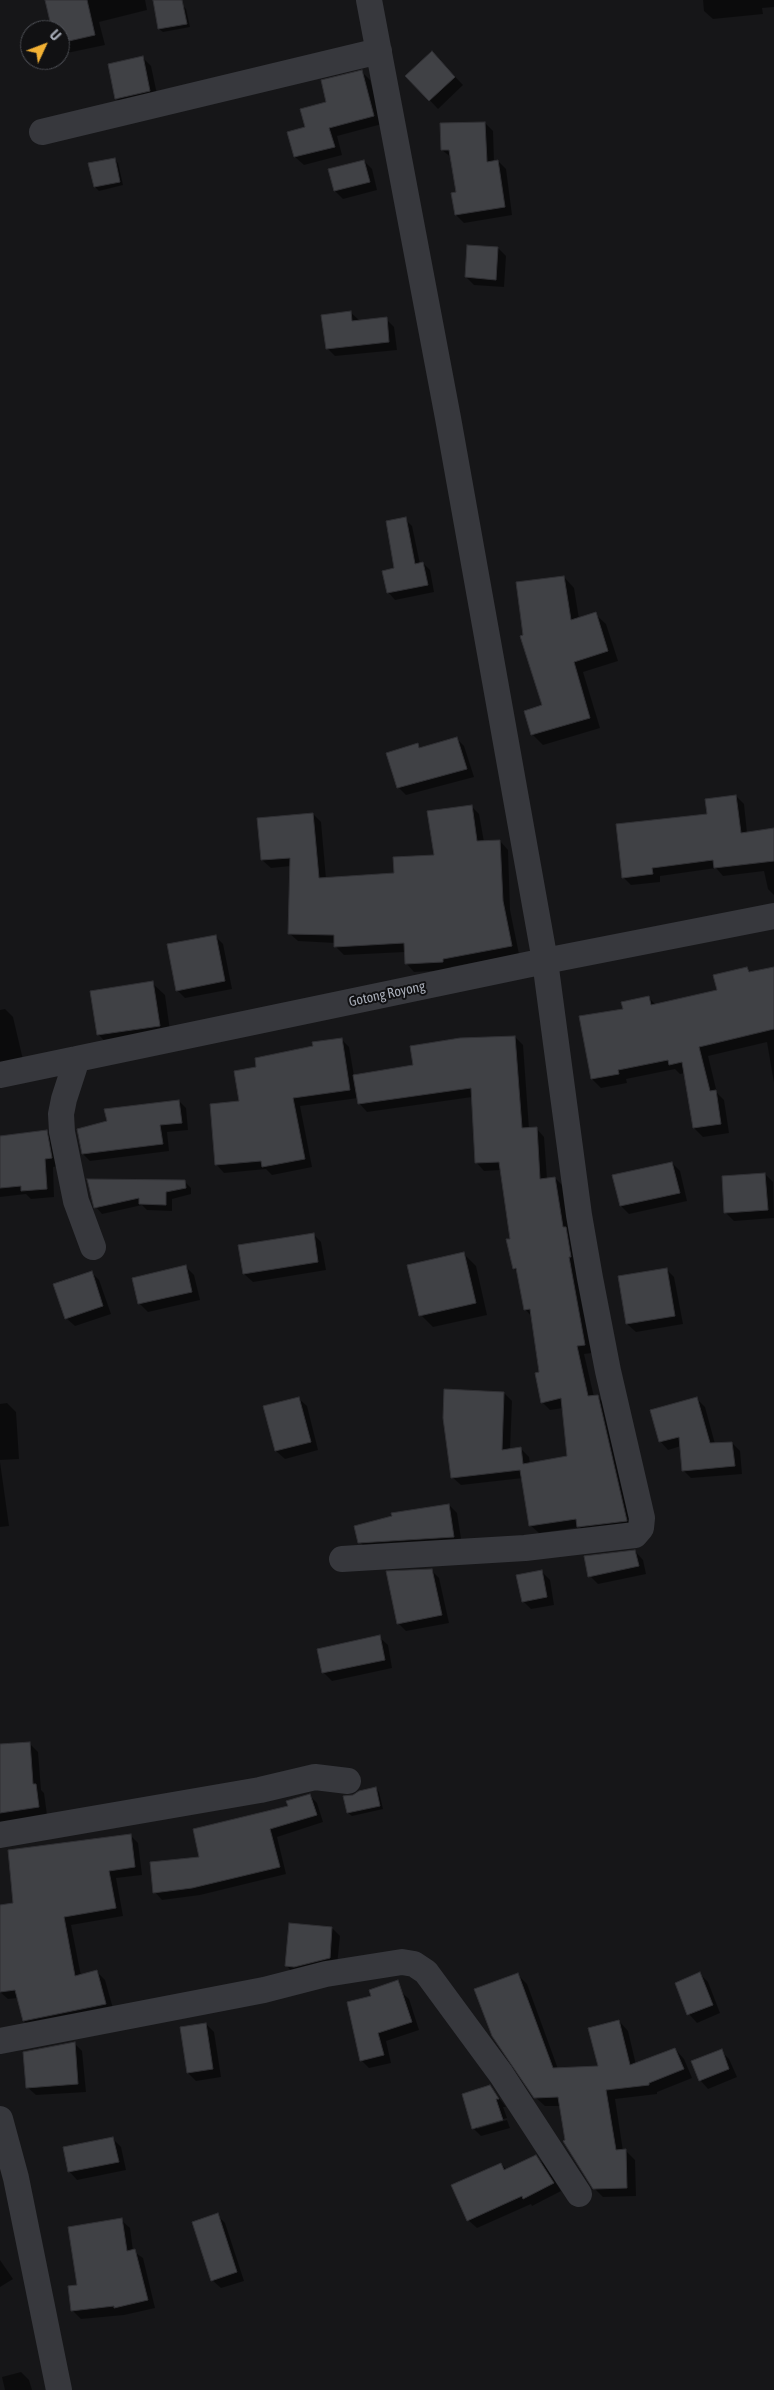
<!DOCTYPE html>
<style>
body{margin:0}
#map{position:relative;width:774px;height:2390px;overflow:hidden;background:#161618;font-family:"Asap Condensed",sans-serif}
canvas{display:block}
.north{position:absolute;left:20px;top:20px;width:50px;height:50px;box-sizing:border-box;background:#111113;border:1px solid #4d4f55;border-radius:50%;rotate:47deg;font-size:14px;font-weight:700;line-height:20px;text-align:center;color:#a8adb8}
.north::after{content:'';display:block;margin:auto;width:18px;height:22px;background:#f2b134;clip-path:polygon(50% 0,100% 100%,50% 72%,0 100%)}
</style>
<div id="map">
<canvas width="774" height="2390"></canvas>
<div class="north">U</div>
</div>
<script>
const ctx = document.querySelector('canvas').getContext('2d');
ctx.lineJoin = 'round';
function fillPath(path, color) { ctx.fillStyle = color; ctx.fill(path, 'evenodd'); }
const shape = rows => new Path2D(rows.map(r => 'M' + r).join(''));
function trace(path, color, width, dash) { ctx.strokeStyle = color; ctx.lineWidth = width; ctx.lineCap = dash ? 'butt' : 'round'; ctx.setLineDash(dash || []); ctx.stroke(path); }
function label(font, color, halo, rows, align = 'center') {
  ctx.font = font + ' "Asap Condensed",sans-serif'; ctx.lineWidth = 4; ctx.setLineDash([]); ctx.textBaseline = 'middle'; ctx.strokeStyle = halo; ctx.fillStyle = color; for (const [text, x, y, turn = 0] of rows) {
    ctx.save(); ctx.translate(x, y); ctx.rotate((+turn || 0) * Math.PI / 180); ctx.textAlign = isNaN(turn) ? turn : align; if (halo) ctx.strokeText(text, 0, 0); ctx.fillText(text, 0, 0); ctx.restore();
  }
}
const shadow = shape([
 [46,0,145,0,147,10,99,22,105,45,67,53,60,47,60,30,53,30],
 [703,0,774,0,774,7,762,8,763,14,713,19,704,11],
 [182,5,186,9,190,27,163,32,159,29],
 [143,58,151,66,158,99,124,107,116,98],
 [440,61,463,85,438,109,407,76],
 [362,72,370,80,382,124,337,136,342,155,304,165,295,157,289,133,307,128,328,103],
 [485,123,493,131,494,162,498,161,506,169,512,215,464,223,456,215,458,193,452,158,442,150],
 [114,159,118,163,123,185,99,191,95,187,90,164],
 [364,161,372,169,377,190,343,199,335,191],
 [498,248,506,256,504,287,474,285,466,277],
 [350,312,359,320,386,319,394,327,397,350,335,356,327,348],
 [405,519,412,526,420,564,423,563,430,570,434,592,395,600,388,592,396,569],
 [564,577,574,588,579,619,595,614,606,624,618,661,583,672,600,728,543,745,533,735,526,712,544,706,525,636],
 [456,738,464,746,474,777,406,795,398,787,417,745,421,749],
 [736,796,744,804,747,833,774,829,774,895,768,889,764,871,723,876,716,868,660,876,660,882,631,885,623,877],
 [471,806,479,814,484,842,500,841,508,850,510,910,519,954,451,967,451,970,414,972,406,963,405,952,344,955,336,947,335,943,298,941,289,933,291,866,271,868,262,860,313,814,321,822,326,879,396,875,435,856],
 [215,936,223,944,232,989,185,998,177,990],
 [747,968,751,973,774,969,774,1083,767,1042,708,1056,717,1093,724,1100,729,1133,703,1137,694,1128,685,1073,680,1074,675,1069,626,1079,627,1083,601,1088,592,1079,624,1010,649,998,656,1005,719,991],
 [152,983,165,995,171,1038,110,1047,98,1034],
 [5,1009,13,1017,24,1064,0,1070,0,1010],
 [515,1037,523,1045,529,1129,536,1128,544,1137,547,1179,555,1178,563,1186,592,1353,584,1354,594,1397,598,1397,606,1405,634,1529,587,1534,580,1527,539,1533,530,1525,523,1478,461,1485,452,1477,504,1393,512,1401,510,1450,521,1449,529,1457,530,1464,569,1457,563,1408,550,1410,542,1402,532,1317,525,1309,518,1273,514,1268,501,1170,484,1171,476,1162,472,1097,367,1112,359,1103,358,1098,300,1106,312,1167,272,1175,266,1169,224,1173,216,1164,240,1102,258,1068,341,1039,349,1047,354,1076,414,1066],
 [179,1101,186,1108,188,1130,167,1132,169,1151,90,1161,83,1154,109,1122],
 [46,1131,55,1140,59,1166,53,1167,54,1197,31,1199,26,1194,0,1197,0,1137],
 [672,1163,680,1171,687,1201,629,1214,621,1206],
 [765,1174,773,1182,774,1218,734,1221,726,1213],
 [184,1181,191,1188,191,1194,172,1199,172,1211,147,1210,142,1205,102,1214,96,1207],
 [313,1234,321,1242,326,1270,253,1282,244,1274],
 [463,1253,476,1266,487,1315,433,1327,421,1315],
 [186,1267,194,1275,200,1300,148,1312,139,1303],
 [666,1269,674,1277,683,1324,636,1332,627,1324],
 [91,1272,99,1280,111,1314,75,1326,66,1318],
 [298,1398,307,1406,318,1450,285,1459,276,1451,265,1407],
 [696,1398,705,1407,715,1444,732,1443,740,1451,742,1474,691,1478,683,1470,681,1446,668,1450,660,1441],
 [7,1403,16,1412,19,1459,0,1460,0,1404],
 [0,1462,9,1526,0,1527],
 [449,1505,457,1513,462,1545,368,1551,360,1542],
 [635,1551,643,1560,646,1574,598,1584,590,1576],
 [431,1570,439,1578,449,1623,406,1631,398,1623],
 [542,1572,550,1580,554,1605,531,1609,523,1601],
 [379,1637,388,1645,392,1668,332,1681,324,1673,319,1650],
 [29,1743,38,1752,41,1790,44,1793,47,1815,0,1822,0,1748],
 [375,1788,379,1792,383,1809,352,1816,348,1813,354,1796],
 [309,1795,317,1803,323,1822,277,1837,286,1874,200,1895,162,1900,155,1892,201,1858],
 [130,1835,138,1843,142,1875,116,1878,123,1916,71,1925,81,1976,97,1972,105,1980,114,2012,32,2029,24,2021,18,1998,8,1999,0,1992,0,1906,15,1904],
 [332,1928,340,1936,337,1966,294,1974,286,1965],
 [700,1974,708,1982,720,2013,697,2023,689,2014,676,1983],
 [518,1975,527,1984,558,2069,599,2068,619,2021,628,2031,636,2065,675,2049,684,2059,692,2078,657,2092,657,2094,615,2099,623,2151,626,2151,635,2160,636,2196,603,2197,594,2188,566,2141,561,2106,545,2106,535,2097],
 [400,1991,409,1999,419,2030,386,2041,391,2063,369,2068,361,2060],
 [206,2024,214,2032,221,2077,196,2081,188,2073],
 [74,2043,82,2051,86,2092,36,2095,27,2087],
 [721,2051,729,2059,737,2077,708,2089,700,2080],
 [490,2086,506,2107,503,2107,507,2118,477,2126,477,2129,507,2120,510,2128,481,2136,473,2128],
 [113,2139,121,2147,126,2170,77,2180,69,2171],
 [535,2156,544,2164,561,2191,532,2206,531,2204,477,2228,468,2220,501,2164,507,2170],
 [217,2215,225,2223,244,2281,221,2288,212,2280],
 [121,2220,130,2228,133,2251,143,2258,155,2308,124,2315,81,2319,73,2311,79,2286],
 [0,2260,13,2279,0,2287],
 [21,2372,29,2380,32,2390,5,2390,2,2377]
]);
const building = shape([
 [45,0,87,0,95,35,60,43,60,30,52,30,45,0],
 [153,0,182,0,187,24,158,29,153,0],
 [432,51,455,77,429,101,405,76,432,51],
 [143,56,150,91,115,99,108,64,143,56],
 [362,70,374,116,329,128,335,147,294,157,287,132,305,127,300,109,326,102,321,80,362,70],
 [485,122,487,162,498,160,505,207,455,215,451,193,456,192,449,150,441,150,440,123,485,122],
 [115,158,120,182,94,187,88,163,115,158],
 [364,160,370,182,334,191,328,169,364,160],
 [467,245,498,247,496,280,465,277,467,245],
 [351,311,352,321,387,317,389,342,326,349,321,315,351,311],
 [406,517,415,564,423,562,428,585,387,593,382,571,394,568,386,521,406,517],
 [564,576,571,620,596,612,608,651,574,662,590,718,531,735,524,711,542,705,520,636,523,635,516,582,564,576],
 [457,737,467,769,397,788,386,753,418,743,419,748,457,737],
 [736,795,741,833,774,828,774,861,714,868,713,860,652,868,653,874,622,878,616,824,707,814,705,799,736,795],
 [472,805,477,841,500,840,503,901,512,946,443,959,443,962,405,964,404,943,334,947,334,935,288,934,290,858,261,860,257,818,313,813,319,878,394,873,393,857,434,855,427,811,472,805],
 [216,935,225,981,176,991,167,944,216,935],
 [747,967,749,972,774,967,774,1029,699,1047,710,1091,716,1090,721,1124,693,1128,682,1062,669,1065,668,1060,618,1070,619,1074,591,1079,579,1016,623,1009,621,1002,649,996,651,1005,717,990,713,975,747,967],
 [153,981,160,1026,97,1035,90,991,153,981],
 [515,1036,522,1128,537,1127,540,1179,555,1177,563,1227,566,1227,571,1257,569,1257,585,1345,577,1346,588,1396,598,1395,627,1521,577,1527,576,1519,529,1526,520,1470,451,1478,443,1418,444,1389,504,1392,502,1450,521,1447,523,1464,567,1456,561,1398,541,1403,535,1373,539,1372,530,1309,524,1310,516,1268,513,1269,506,1239,510,1239,499,1162,475,1163,471,1088,358,1104,353,1075,413,1065,410,1046,460,1038,515,1036],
 [342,1038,350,1090,293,1098,305,1159,262,1167,261,1161,215,1165,210,1104,239,1101,234,1071,256,1067,255,1058,313,1046,312,1042,342,1038],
 [179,1100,182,1123,160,1125,163,1144,82,1154,77,1129,107,1121,104,1109,179,1100],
 [47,1130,52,1158,45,1159,47,1189,21,1191,21,1186,0,1188,0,1136,47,1130],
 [672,1162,680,1193,620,1206,612,1175,672,1162],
 [765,1173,768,1210,724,1213,722,1176,765,1173],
 [87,1179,185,1180,186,1188,166,1192,166,1205,139,1204,139,1198,94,1208,87,1179],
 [314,1233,318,1262,243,1274,238,1245,314,1233],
 [464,1252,476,1303,419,1316,407,1265,464,1252],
 [186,1265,192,1292,138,1304,132,1278,186,1265],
 [667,1268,675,1316,626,1324,618,1276,667,1268],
 [92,1271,103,1306,65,1319,53,1284,92,1271],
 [299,1397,311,1442,275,1451,263,1406,299,1397],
 [697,1397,710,1443,732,1442,735,1466,682,1471,679,1437,659,1442,650,1410,697,1397],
 [449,1504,454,1537,358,1543,354,1526,392,1516,391,1513,449,1504],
 [635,1550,639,1566,588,1577,584,1556,635,1550],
 [432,1569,442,1615,397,1624,386,1571,432,1569],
 [542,1570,547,1597,522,1602,516,1575,542,1570],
 [380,1635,385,1660,322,1673,317,1649,380,1635],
 [30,1742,33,1784,36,1784,39,1807,0,1813,0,1744,30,1742],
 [376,1787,380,1806,347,1813,343,1796,353,1795,359,1791,376,1787],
 [310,1794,317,1815,270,1829,280,1867,192,1888,153,1893,150,1862,199,1857,193,1829,288,1806,286,1801,310,1794],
 [131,1834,135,1867,109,1871,116,1908,64,1917,75,1976,97,1970,106,2004,23,2021,15,1990,0,1992,0,1905,13,1903,8,1850,131,1834],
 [289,1923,332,1927,330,1958,294,1967,285,1966,289,1923],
 [700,1972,713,2005,687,2015,675,1983,700,1972],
 [518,1973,553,2068,598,2066,588,2028,619,2020,630,2065,675,2048,684,2069,649,2083,649,2085,606,2090,616,2150,626,2149,627,2188,593,2189,563,2141,565,2140,558,2097,534,2098,492,2036,474,1989,518,1973],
 [398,1980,412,2022,378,2033,384,2055,360,2061,347,2002,371,1996,369,1990,398,1980],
 [206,2023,213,2069,187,2073,180,2027,206,2023],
 [75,2042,78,2084,26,2088,23,2052,75,2042],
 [722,2049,729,2069,699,2081,691,2061,722,2049],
 [490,2085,499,2099,496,2099,503,2120,472,2129,462,2094,490,2085],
 [113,2137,119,2162,68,2172,63,2147,113,2137],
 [536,2155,554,2183,523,2199,522,2196,467,2221,451,2185,501,2163,504,2170,536,2155],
 [218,2213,237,2272,211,2281,192,2222,218,2213],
 [122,2218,127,2251,135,2249,148,2300,114,2308,114,2306,71,2311,68,2286,77,2285,68,2227,122,2218]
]);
const minor = shape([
 [42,132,379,51],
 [77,1059,64,1099,61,1114,62,1132,76,1201,93,1247],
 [0,1075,545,961,774,916],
 [342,1559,525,1548,635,1535,641,1528,642,1518,608,1371,590,1278,579,1215,545,961,448,418,369,0],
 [0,1835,260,1790,315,1777,348,1781],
 [0,2041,264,1990,326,1974,402,1962,414,1964,426,1972,501,2074,579,2194],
 [0,2119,16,2178,59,2390]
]);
const streetNames = [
 ["Gotong Royong",387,994,-12]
];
fillPath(shadow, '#0007');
fillPath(building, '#404145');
trace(building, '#303034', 1);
trace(minor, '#37383d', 26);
label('14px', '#a8adb8', '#111113', streetNames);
</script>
